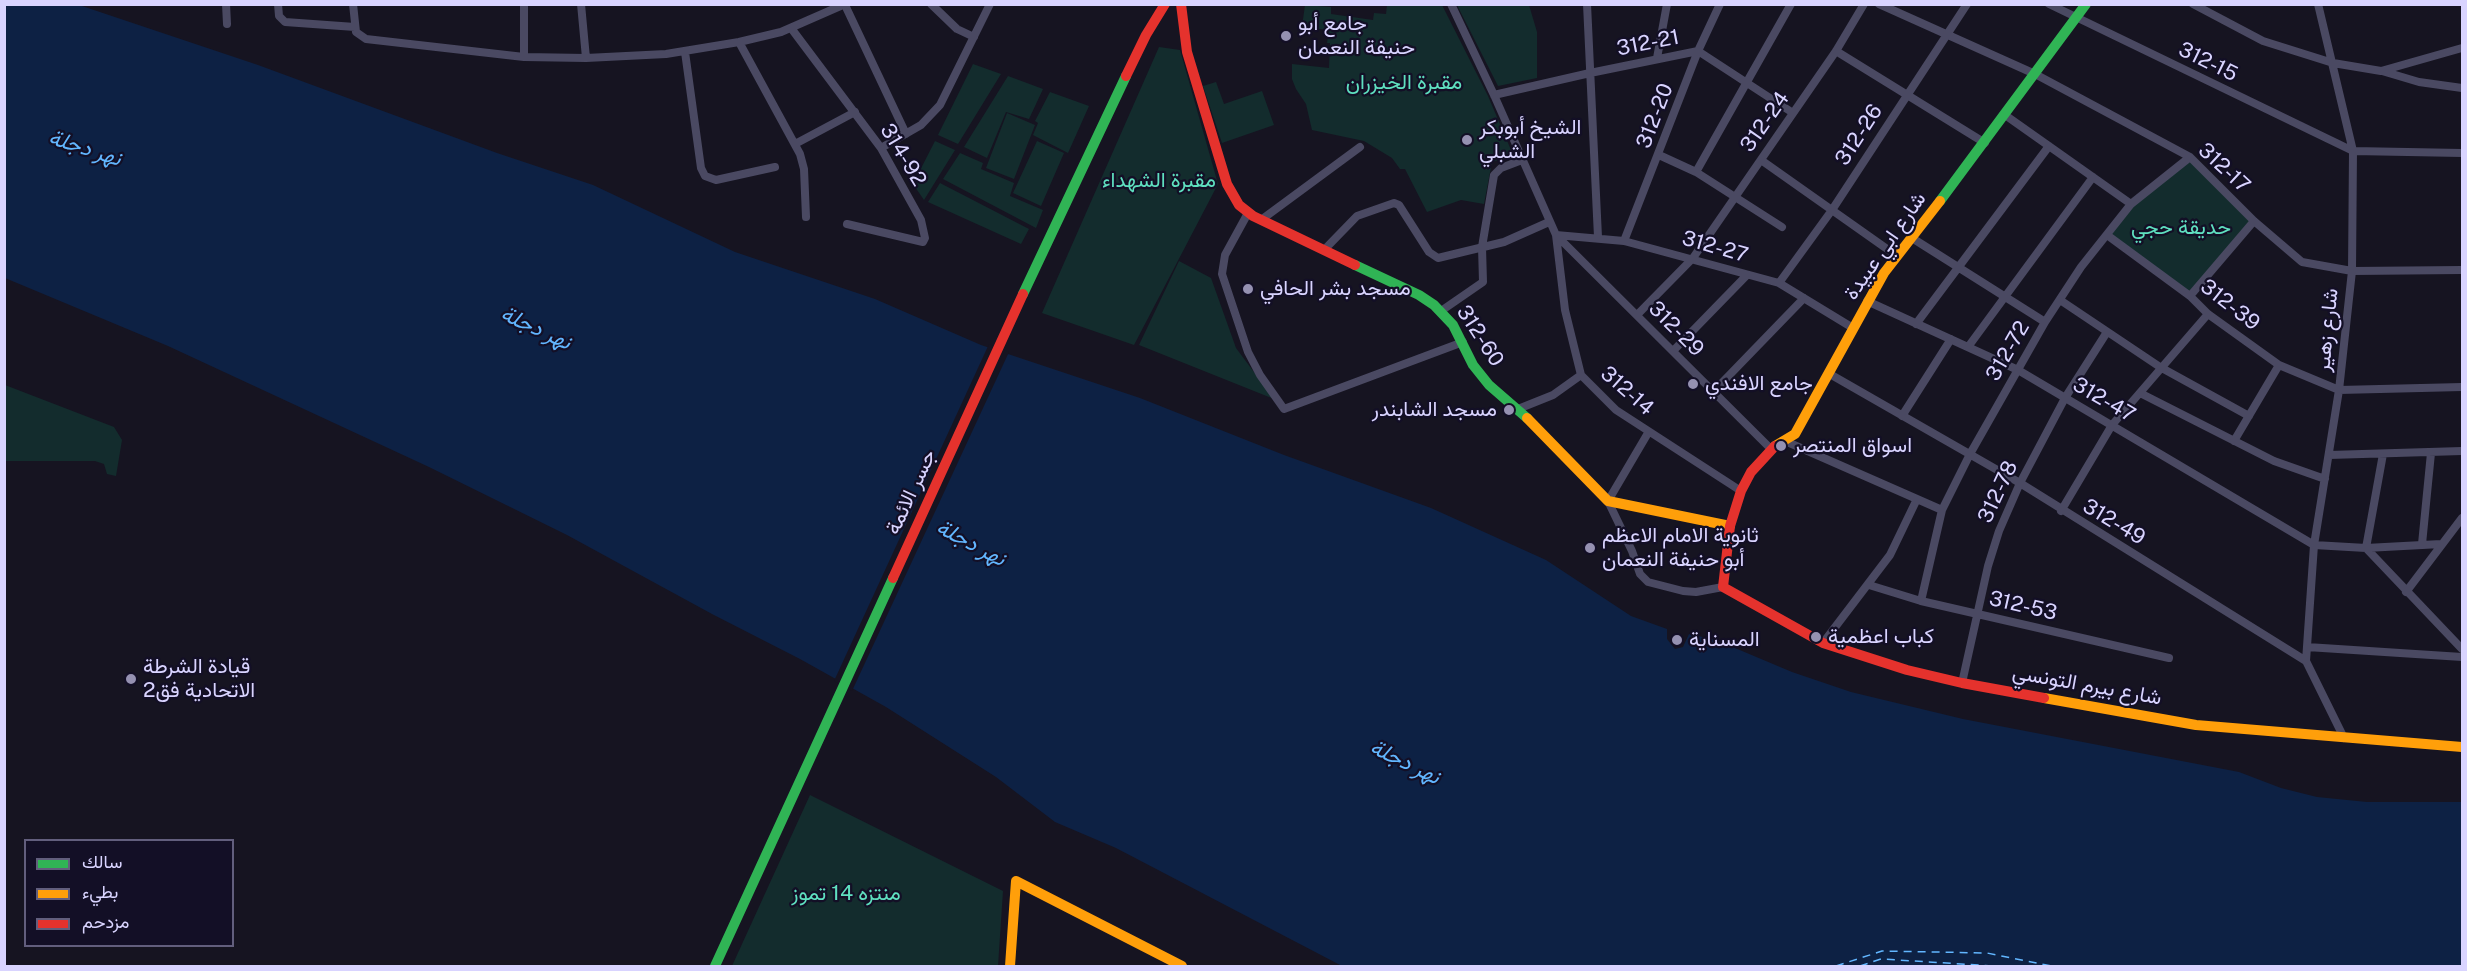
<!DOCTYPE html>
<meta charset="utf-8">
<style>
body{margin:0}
#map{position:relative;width:2467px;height:971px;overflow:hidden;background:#161421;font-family:"Public Sans",Vazirmatn,sans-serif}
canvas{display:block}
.frame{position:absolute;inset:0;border:6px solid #d9d4ff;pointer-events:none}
.legend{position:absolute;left:24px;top:839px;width:210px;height:108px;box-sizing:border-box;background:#130f26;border:2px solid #625e7d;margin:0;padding:8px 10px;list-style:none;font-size:18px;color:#d9d4ff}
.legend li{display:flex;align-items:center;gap:12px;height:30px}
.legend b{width:30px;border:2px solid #625e7d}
</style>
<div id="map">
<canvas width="2467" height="971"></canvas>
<div class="frame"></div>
<ul class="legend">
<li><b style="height:8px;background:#30b455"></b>سالك</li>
<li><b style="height:8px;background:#ff9f0a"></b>بطيء</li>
<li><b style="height:8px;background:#e5322d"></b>مزدحم</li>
</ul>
</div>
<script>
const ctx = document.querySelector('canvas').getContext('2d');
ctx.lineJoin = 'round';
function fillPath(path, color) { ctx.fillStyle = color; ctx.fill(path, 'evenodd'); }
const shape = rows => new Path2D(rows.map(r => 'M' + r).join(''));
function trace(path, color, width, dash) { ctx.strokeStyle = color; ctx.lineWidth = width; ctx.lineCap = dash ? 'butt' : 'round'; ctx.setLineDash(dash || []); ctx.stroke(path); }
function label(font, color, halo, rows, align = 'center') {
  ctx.font = font + ' "Public Sans",Vazirmatn,sans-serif'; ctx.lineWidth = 4.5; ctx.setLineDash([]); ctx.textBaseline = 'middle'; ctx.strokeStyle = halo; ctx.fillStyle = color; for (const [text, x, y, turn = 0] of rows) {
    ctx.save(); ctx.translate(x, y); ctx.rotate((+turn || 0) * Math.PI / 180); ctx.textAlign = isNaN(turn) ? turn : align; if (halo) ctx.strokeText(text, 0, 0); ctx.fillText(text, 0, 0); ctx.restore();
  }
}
const green = shape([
 [1305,5,1331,7,1331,14,1373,20,1374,13,1386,14,1387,5,1442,5,1488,96,1511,150,1507,157,1492,162,1484,204,1461,200,1427,212,1405,169,1400,169,1392,158,1364,141,1312,130,1306,104,1296,89,1292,79,1292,64,1329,68,1330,43,1327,43,1329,30,1302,27],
 [1457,5,1529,5,1537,32,1537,78,1498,86],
 [1159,47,1180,50,1218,184,1134,345,1042,313],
 [973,64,1001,74,958,144,938,135],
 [1008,76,1043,89,1029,119,1006,112,987,158,964,147],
 [1216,82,1224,104,1262,91,1274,125,1222,143,1203,86],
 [1050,92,1089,106,1068,153,1033,135,1038,123,1035,121],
 [1007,113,1035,125,1014,179,986,168],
 [935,141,955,150,924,200,913,184],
 [1037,141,1064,153,1041,206,1013,193],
 [960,153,983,163,981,169,1014,183,1010,196,1043,210,1036,228,943,179],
 [2190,157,2254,221,2193,292,2178,289,2107,235,2131,204],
 [940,183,1029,229,1021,244,928,202],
 [1179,261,1211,278,1236,348,1274,399,1139,345],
 [5,385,114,427,122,440,116,476,107,474,104,464,95,461,5,461],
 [810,795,1003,891,998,966,732,966]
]);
const water = shape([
 [5,5,79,5,258,65,497,153,593,185,735,252,875,299,981,345,1140,398,1284,455,1431,508,1546,560,1631,616,1667,629,1667,639,1675,649,1683,647,1689,634,1716,640,1792,672,1851,692,1963,719,2239,772,2281,788,2317,797,2367,802,2462,802,2462,966,1342,966,1116,848,1055,822,996,777,886,707,800,659,712,614,567,535,429,467,168,346,5,278]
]);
const pier = shape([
 [989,344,1009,352,852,691,834,681]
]);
const ferry = shape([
 [1836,966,1882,951,1987,953,2051,966],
 [1860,966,1881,959,1993,966]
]);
const street = shape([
 [226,4,227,24],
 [278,4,279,16,285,22,355,27],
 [353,4,356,32,366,39,524,57,586,58,666,54,739,42,781,32,845,4],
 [581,4,586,58],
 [931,4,957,29,974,37],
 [1451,4,1494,95,1556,235,1771,449],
 [1587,4,1598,237],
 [1879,4,2035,74,2190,157,2254,221,2302,262,2352,271,2462,270],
 [2049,4,2353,151,2462,153],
 [2193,4,2263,41,2333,63,2381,71,2462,48],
 [845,5,906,134],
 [791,28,881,148,921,220,925,238,923,242,847,224],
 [739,42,800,154,804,169,806,217],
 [1836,51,1985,143],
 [685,52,701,168,705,176,716,180,775,167],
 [524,57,524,4],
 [1657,58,1667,4],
 [2382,71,2419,82,2462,88],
 [1494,95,1590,73,1698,51,1793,113],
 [2005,115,2131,204],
 [795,144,855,112],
 [881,148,921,125,940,105,990,4],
 [1659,155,1696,172,1782,227],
 [1761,160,1897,256],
 [1696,172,1791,4],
 [1248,213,1225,255,1222,274,1248,352,1260,375,1284,409,1463,342],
 [1261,220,1360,147],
 [1556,235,1565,310,1581,375,1616,410,1741,491],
 [1556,235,1624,241,1779,283,1853,328],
 [2107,235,2190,296,2208,314,2279,365,2339,390,2462,387],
 [1912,238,2045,322],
 [1624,241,1698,51,1720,4],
 [1325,249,1357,216,1394,203,1399,205,1429,252,1438,258,1504,242,1549,222],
 [1779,283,1832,210,1967,4],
 [2190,296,2254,221],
 [2060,300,2160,367,2249,416],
 [1867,301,2018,370,2314,545,2366,548,2441,544],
 [1441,311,1483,282,1482,247,1494,175,1501,168,1522,160],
 [1637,315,1693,258,1836,51,1864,4],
 [1916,324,2049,146],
 [1968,347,2093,177],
 [1673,351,1747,275],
 [1828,373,2020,483,2306,661,2344,738],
 [1713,392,1804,298],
 [2140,393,2274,461,2325,479],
 [1518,409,1553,395,1581,375],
 [1902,416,1951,339],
 [1648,433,1608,501,1632,551,1640,574,1648,582,1683,591,1696,592,1723,587],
 [1785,441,1942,510],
 [2234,441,2279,365],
 [2383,454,2366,548,2462,649],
 [2329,455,2462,451],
 [2061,511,2112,425,2208,314],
 [2422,544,2431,453],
 [1869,585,1921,601,2169,658],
 [2406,592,2462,518],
 [1921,601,1942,510,1970,454,2045,322,2081,267,2131,204,2190,157],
 [1823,643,1890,555,1917,499],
 [2307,647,2462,657],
 [2306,661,2314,545,2339,390,2352,271,2353,151,2318,4],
 [1962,683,1988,566,1999,531,2020,483,2065,398,2107,332]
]);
const fast = shape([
 [1940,201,2086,4],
 [1355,265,1419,295,1434,305,1453,325,1473,365,1489,385,1527,418],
 [1023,294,1126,76],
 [715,966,893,578]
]);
const slow = shape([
 [1527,418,1608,501,1730,526],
 [1775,446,1795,434,1884,273,1940,201],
 [2044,698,2196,725,2462,747],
 [1010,966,1016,881,1182,966]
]);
const jam = shape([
 [1181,4,1187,52,1227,184,1239,205,1253,216,1355,265],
 [1126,76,1146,35,1165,4],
 [1775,446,1751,472,1741,491,1730,526,1723,587,1823,643,1907,670,1962,683,2044,698],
 [893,578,1023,294]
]);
const markers = [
 [1286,36,6,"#9591b1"],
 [1467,140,6,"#9591b1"],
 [1248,289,6,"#9591b1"],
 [1693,384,6,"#9591b1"],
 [1509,410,6,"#9591b1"],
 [1781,446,6,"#9591b1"],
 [1590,548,6,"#9591b1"],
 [1816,637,6,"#9591b1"],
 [1677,640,6,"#9591b1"],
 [131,679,6,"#9591b1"]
];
const poiNames = [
 ["جامع أبو",1298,24],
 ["حنيفة النعمان",1298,48],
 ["الشيخ أبوبكر",1479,128],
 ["الشبلي",1479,152],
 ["مسجد بشر الحافي",1260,289],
 ["جامع الافندي",1705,384],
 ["مسجد الشابندر",1497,410,"right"],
 ["اسواق المنتصر",1793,446],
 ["ثانوية الامام الاعظم",1602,536],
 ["أبو حنيفة النعمان",1602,560],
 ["كباب اعظمية",1828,637],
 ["المسناية",1689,640],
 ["قيادة الشرطة",143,667],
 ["الاتحادية فق2",143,691]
];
const streetNames = [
 ["312-21",1648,43,-11],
 ["312-15",2208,62,26],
 ["312-20",1655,116,-69],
 ["312-24",1765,122,-55],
 ["312-26",1859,135,-57],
 ["314-92",903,155,59],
 ["312-17",2224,168,43],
 ["شارع ابي عبيدة",1885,246,-55],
 ["312-27",1715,247,16],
 ["312-39",2230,305,38],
 ["312-29",1676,329,45],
 ["شارع زهير",2327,330,-84],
 ["312-60",1480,336,57],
 ["312-72",2008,351,-60],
 ["312-14",1627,391,41],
 ["312-47",2104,400,30],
 ["جسر الائمة",911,492,-65],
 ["312-78",1998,492,-65],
 ["312-49",2114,522,31],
 ["312-53",2023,606,13],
 ["شارع بيرم التونسي",2087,685,10]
];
const parkNames = [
 ["مقبرة الخيزران",1404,83],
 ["مقبرة الشهداء",1159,181],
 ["حديقة حجي",2181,228],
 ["منتزه 14 تموز",846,894]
];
const waterNames = [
 ["نهر دجلة",85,148,18],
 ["نهر دجلة",536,328,25],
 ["نهر دجلة",971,543,28],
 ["نهر دجلة",1405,762,26]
];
fillPath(green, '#132c2d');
fillPath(water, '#0d2144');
fillPath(pier, '#161421');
trace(ferry, '#62b6ff', 1.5, [8, 6]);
trace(street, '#4a4962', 8);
trace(fast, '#30b455', 10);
trace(slow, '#ff9f0a', 10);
trace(jam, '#e5322d', 10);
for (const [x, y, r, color] of markers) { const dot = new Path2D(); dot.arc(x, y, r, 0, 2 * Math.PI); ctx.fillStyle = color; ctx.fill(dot); trace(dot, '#130f26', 2); }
label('21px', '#d9d4ff', '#130f26', poiNames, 'left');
label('21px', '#d9d4ff', '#130f26', streetNames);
label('21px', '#5fe0c0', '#130f26', parkNames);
label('italic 22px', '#62b6ff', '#130f26', waterNames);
</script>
